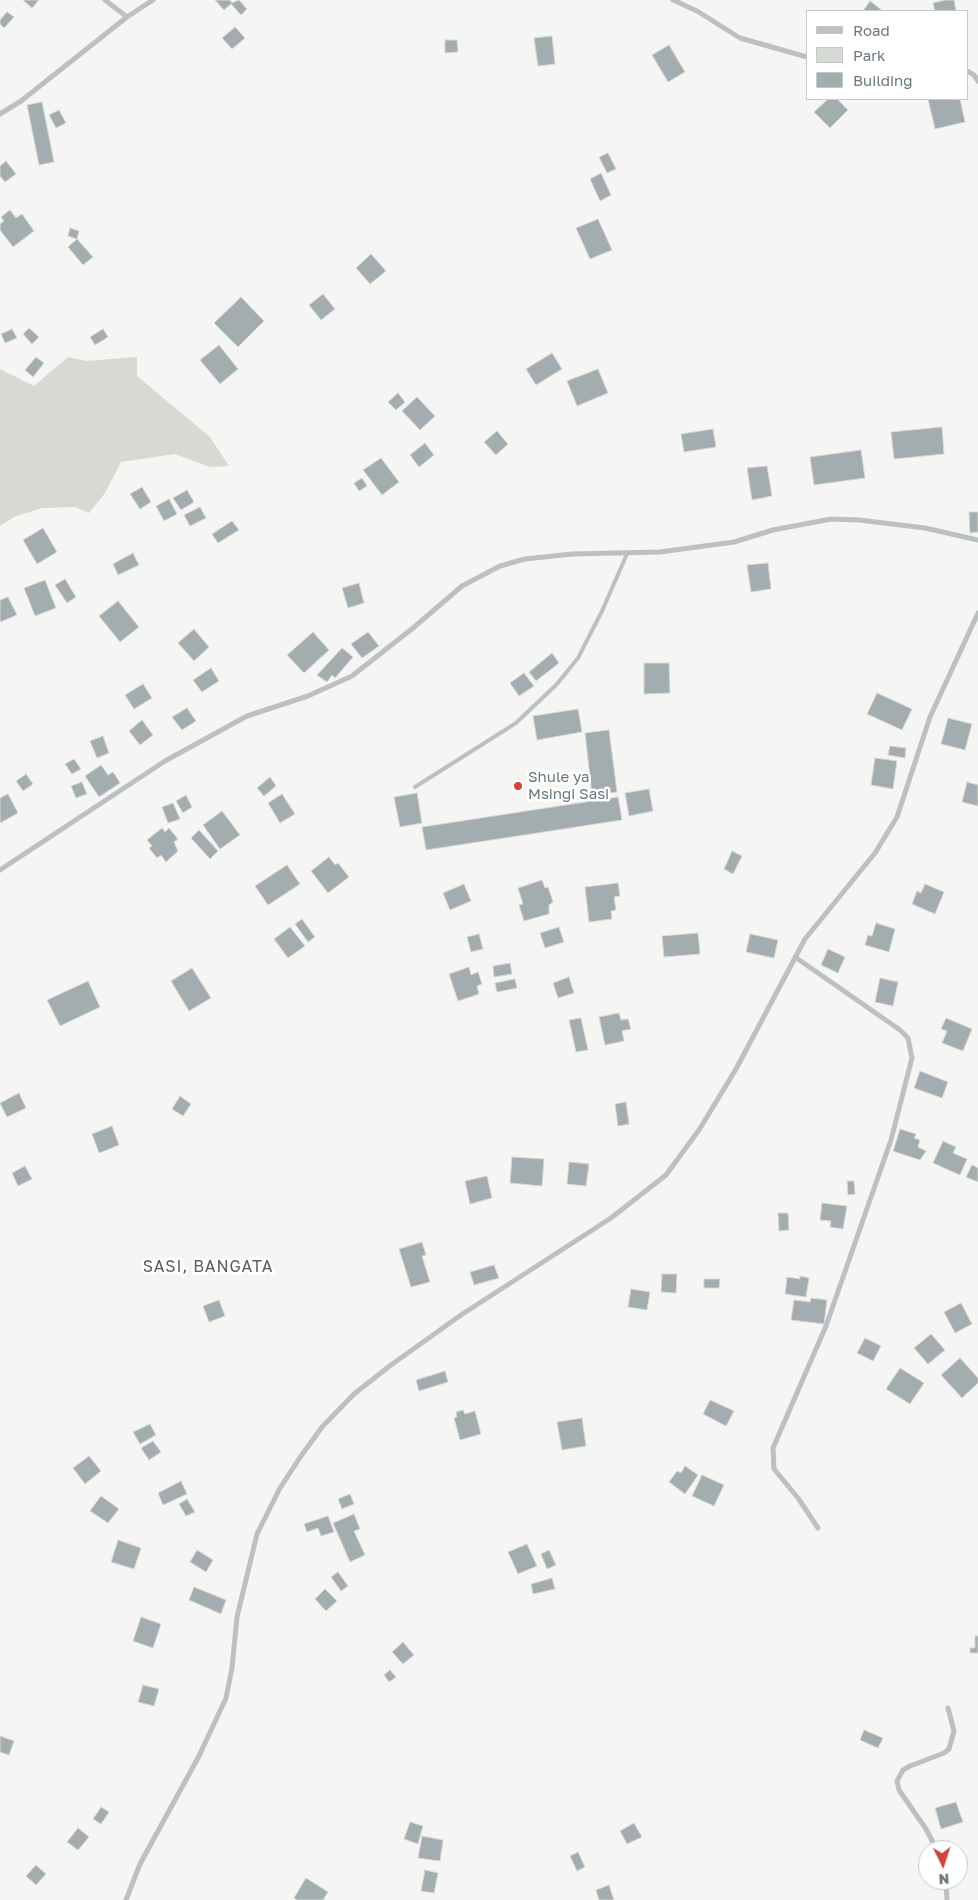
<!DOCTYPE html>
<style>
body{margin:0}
#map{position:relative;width:978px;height:1900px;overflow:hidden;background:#f5f5f3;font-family:"Golos Text",sans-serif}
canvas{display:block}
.legend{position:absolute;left:806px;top:10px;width:162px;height:90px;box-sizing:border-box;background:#fff;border:1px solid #c3c9cc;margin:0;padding:6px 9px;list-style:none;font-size:15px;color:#687980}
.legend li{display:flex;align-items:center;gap:10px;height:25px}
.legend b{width:25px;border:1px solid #c3c9cc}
.north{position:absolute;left:918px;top:1840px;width:50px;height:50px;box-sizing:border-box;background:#fff;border:1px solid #c3c9cc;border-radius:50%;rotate:176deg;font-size:14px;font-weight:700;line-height:20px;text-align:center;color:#687980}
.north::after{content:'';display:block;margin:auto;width:18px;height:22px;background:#ce473a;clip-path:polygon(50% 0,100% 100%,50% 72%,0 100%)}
</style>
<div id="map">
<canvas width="978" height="1900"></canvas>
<ul class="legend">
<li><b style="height:6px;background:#bbc0c2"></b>Road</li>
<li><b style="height:14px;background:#d6dad2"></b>Park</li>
<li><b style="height:14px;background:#a3acaf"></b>Building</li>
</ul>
<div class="north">N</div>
</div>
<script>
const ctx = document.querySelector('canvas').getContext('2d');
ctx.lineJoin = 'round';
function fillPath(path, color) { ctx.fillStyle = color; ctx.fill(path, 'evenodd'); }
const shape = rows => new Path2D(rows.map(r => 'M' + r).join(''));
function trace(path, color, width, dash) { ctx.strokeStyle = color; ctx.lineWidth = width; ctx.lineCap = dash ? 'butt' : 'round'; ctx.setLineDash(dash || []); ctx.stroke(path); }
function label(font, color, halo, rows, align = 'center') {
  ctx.font = font + ' "Golos Text",sans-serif'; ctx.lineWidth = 5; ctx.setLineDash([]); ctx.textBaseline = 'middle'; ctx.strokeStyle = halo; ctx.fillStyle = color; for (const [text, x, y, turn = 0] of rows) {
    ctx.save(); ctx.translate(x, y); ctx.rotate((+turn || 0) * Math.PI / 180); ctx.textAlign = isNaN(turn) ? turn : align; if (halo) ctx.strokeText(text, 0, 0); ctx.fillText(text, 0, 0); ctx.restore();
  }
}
const green = shape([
 [68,357,87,361,137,357,137,376,210,437,229,466,210,467,175,454,121,462,105,493,89,513,75,507,42,508,14,517,0,526,0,369,34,386]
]);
const building = shape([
 [23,0,39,0,32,8,23,0],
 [215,0,230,0,232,3,239,0,247,9,241,15,231,4,224,10,215,0],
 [945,0,954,0,956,11,935,11,933,3,945,0],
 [870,1,883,11,863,11,870,1],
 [7,12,14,17,4,28,0,24,0,20,7,12],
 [235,27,245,38,232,49,222,38,235,27],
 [552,36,555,64,538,66,534,38,552,36],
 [445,40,457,40,458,52,445,53,445,40],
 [669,45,685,72,668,82,652,55,669,45],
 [828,99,837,99,848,110,830,128,814,112,828,99],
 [928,99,960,99,965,122,935,129,928,99],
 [42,102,54,162,39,165,27,105,42,102],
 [59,110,66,123,56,128,49,115,59,110],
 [608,153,616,169,607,173,599,157,608,153],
 [6,161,16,174,5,182,0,176,0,166,6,161],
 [601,173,611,195,600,201,590,179,601,173],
 [10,210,16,218,22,214,34,231,13,247,0,230,0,224,4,221,1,217,10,210],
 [598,219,612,250,590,259,576,228,598,219],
 [70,228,79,231,77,239,68,236,70,228],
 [77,239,93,257,83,265,68,247,77,239],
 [371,254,386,271,370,284,356,268,371,254],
 [323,294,335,309,321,320,309,305,323,294],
 [241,297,264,321,238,347,214,323,241,297],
 [29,328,39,337,32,344,23,334,29,328],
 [12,329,17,338,5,343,1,334,12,329],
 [103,329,108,337,95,345,90,337,103,329],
 [219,345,238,369,220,384,200,360,219,345],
 [552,353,562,369,536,385,526,369,552,353],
 [36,357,44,363,33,377,25,370,36,357],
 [598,369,608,393,577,406,567,381,598,369],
 [398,393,405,402,396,410,388,402,398,393],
 [417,397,435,416,420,430,402,411,417,397],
 [942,427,944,454,894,459,891,432,942,427],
 [713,429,716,447,684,452,681,434,713,429],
 [497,431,508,444,496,455,484,442,497,431],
 [425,443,434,455,419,467,410,455,425,443],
 [861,450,865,478,814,485,810,457,861,450],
 [381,458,399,482,382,495,363,470,381,458],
 [767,466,772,496,752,500,747,468,767,466],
 [362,478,367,486,359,491,354,483,362,478],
 [142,487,151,502,140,509,130,494,142,487],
 [187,490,194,502,181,510,173,498,187,490],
 [169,499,177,514,164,521,156,506,169,499],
 [200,507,206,518,190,526,184,515,200,507],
 [969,512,978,512,978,532,970,533,969,512],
 [232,521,239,530,218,543,212,534,232,521],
 [43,528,57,552,37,564,23,540,43,528],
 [133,553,139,565,118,575,113,564,133,553],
 [768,563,771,589,751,592,747,565,768,563],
 [65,579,76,597,67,603,55,585,65,579],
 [45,580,56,608,35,616,24,588,45,580],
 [359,583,364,603,348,608,342,588,359,583],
 [8,597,17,615,0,622,0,600,8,597],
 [118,601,139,627,120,642,99,616,118,601],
 [194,629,209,647,194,661,178,643,194,629],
 [313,632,329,650,304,673,287,655,313,632],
 [368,632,379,646,362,658,351,644,368,632],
 [342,648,353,657,335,678,332,675,327,682,317,675,342,648],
 [552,653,559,663,536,681,529,672,552,653],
 [644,663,669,663,670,693,644,694,644,663],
 [211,668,219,681,202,692,193,680,211,668],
 [524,673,534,686,519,696,510,683,524,673],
 [143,684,152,698,134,709,125,695,143,684],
 [877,693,912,709,902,730,867,714,877,693],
 [187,708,196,721,182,730,172,717,187,708],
 [578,709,582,732,537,740,533,716,578,709],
 [948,718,972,724,965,750,941,744,948,718],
 [142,720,153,735,140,745,129,731,142,720],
 [609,730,617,792,592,795,585,733,609,730],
 [103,736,109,753,97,758,90,741,103,736],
 [890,746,906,748,905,758,888,755,890,746],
 [875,758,897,761,893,789,871,785,875,758],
 [74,759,81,769,72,774,65,764,74,759],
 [101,765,108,775,113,772,120,783,99,797,85,776,101,765],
 [26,774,33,784,23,791,16,781,26,774],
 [270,777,276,786,264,796,257,788,270,777],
 [82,782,87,794,76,798,71,786,82,782],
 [967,782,978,785,978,806,962,802,967,782],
 [649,789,653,811,629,816,625,793,649,789],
 [417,793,422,823,400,827,394,797,417,793],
 [8,794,18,813,0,823,0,798,8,794],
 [282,794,295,814,280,823,268,803,282,794],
 [186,795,192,807,183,813,176,801,186,795],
 [618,797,622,820,426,850,422,827,618,797],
 [173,803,180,819,168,823,162,807,173,803],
 [222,811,240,835,220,849,203,825,222,811],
 [162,828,165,832,169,828,178,839,174,842,178,851,166,862,161,855,157,858,149,848,152,846,147,840,162,828],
 [199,830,218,851,210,859,191,838,199,830],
 [732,851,742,856,733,874,724,869,732,851],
 [329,857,335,865,338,863,349,877,328,893,311,871,329,857],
 [287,865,300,884,268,905,255,886,287,865],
 [542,880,545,888,548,887,553,902,549,905,549,914,524,921,519,905,523,904,518,888,542,880],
 [618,883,620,896,614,897,616,910,611,911,612,919,589,922,585,887,618,883],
 [464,884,471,901,450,910,443,893,464,884],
 [925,884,944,892,935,914,912,904,917,891,921,893,925,884],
 [302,919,315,937,308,942,295,924,302,919],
 [876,923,895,929,889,952,865,945,868,935,872,936,876,923],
 [290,927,305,946,288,958,274,939,290,927],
 [559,927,564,942,545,948,540,933,559,927],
 [698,933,700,954,664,957,662,936,698,933],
 [479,934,483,949,471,952,467,937,479,934],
 [750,934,778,940,774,958,746,952,750,934],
 [828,949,845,957,838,973,821,965,828,949],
 [510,963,512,974,494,977,493,966,510,963],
 [469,967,471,975,478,972,482,984,477,986,479,994,458,1001,449,974,469,967],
 [192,968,211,998,189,1011,171,981,192,968],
 [569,977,574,993,558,998,553,983,569,977],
 [880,978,898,982,893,1006,875,1002,880,978],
 [515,979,517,988,497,992,495,983,515,979],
 [88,981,100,1007,60,1026,47,1000,88,981],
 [619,1013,621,1020,628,1019,631,1029,622,1031,624,1041,605,1045,599,1017,619,1013],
 [581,1018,588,1050,576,1052,569,1020,581,1018],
 [946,1018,972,1029,963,1051,942,1043,947,1031,941,1029,946,1018],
 [920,1071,948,1082,942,1098,914,1088,920,1071],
 [19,1093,26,1108,7,1117,0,1103,19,1093],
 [180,1096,191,1104,183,1116,172,1109,180,1096],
 [626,1102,629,1124,618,1126,615,1104,626,1102],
 [112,1126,119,1145,99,1153,92,1134,112,1126],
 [900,1129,916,1134,914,1138,920,1140,918,1147,926,1151,920,1160,893,1151,900,1129],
 [943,1141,956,1147,953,1153,967,1159,960,1175,933,1163,943,1141],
 [512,1157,544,1159,542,1186,510,1183,512,1157],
 [569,1162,589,1164,586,1186,567,1184,569,1162],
 [972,1165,978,1168,978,1182,966,1177,972,1165],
 [25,1166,32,1179,18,1186,12,1173,25,1166],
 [487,1176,492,1198,470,1204,465,1181,487,1176],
 [847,1181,854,1181,855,1194,848,1195,847,1181],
 [822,1203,847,1206,843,1229,830,1227,831,1221,820,1220,822,1203],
 [778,1213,788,1213,789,1230,779,1231,778,1213],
 [422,1242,426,1255,422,1256,430,1282,411,1287,399,1249,422,1242],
 [494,1265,499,1278,474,1285,470,1272,494,1265],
 [662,1274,677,1274,676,1293,661,1292,662,1274],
 [800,1276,809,1278,806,1297,785,1294,787,1277,800,1279,800,1276],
 [704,1279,720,1279,719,1288,704,1288,704,1279],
 [631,1289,650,1292,647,1310,628,1307,631,1289],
 [811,1298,827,1300,824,1324,791,1320,794,1300,810,1302,811,1298],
 [219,1300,225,1316,209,1322,203,1306,219,1300],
 [961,1303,972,1324,955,1333,944,1312,961,1303],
 [931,1334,945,1350,928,1364,914,1348,931,1334],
 [865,1338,881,1346,873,1361,857,1353,865,1338],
 [960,1358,978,1378,978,1383,962,1398,941,1375,960,1358],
 [900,1368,924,1383,910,1404,886,1389,900,1368],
 [445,1371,448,1382,419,1391,416,1380,445,1371],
 [710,1400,734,1411,726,1426,703,1414,710,1400],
 [463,1410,465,1414,475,1411,481,1434,460,1440,454,1418,457,1417,456,1412,463,1410],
 [582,1418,586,1446,562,1450,557,1422,582,1418],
 [150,1424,156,1435,140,1444,133,1432,150,1424],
 [153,1441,161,1452,149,1460,141,1448,153,1441],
 [89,1456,101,1471,85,1484,73,1468,89,1456],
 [685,1466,698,1475,685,1494,669,1482,677,1471,681,1473,685,1466],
 [702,1475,724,1485,714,1506,692,1496,702,1475],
 [181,1481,187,1494,163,1505,158,1493,181,1481],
 [350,1494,354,1504,342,1509,338,1499,350,1494],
 [101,1496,119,1509,108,1523,90,1511,101,1496],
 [187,1499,195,1512,186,1516,179,1504,187,1499],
 [354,1514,360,1529,354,1531,365,1555,350,1562,333,1523,354,1514],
 [328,1516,334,1532,321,1536,318,1528,307,1532,304,1524,328,1516],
 [118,1540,141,1548,134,1569,111,1562,118,1540],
 [527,1544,537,1566,518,1574,508,1552,527,1544],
 [197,1550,213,1560,206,1572,190,1562,197,1550],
 [549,1550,556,1565,547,1569,541,1554,549,1550],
 [338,1572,348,1586,341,1591,331,1577,338,1572],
 [552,1578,555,1589,533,1594,531,1584,552,1578],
 [194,1587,226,1600,221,1614,189,1600,194,1587],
 [325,1589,337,1601,326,1611,315,1599,325,1589],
 [141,1617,161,1624,153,1648,133,1641,141,1617],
 [975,1636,978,1636,978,1653,970,1653,970,1648,975,1648,975,1636],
 [403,1642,414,1655,403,1664,392,1652,403,1642],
 [390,1670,396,1677,389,1682,384,1675,390,1670],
 [143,1685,159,1689,154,1706,138,1702,143,1685],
 [864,1730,883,1738,878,1748,860,1740,864,1730],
 [0,1736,14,1741,9,1755,0,1752,0,1736],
 [956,1802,963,1822,941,1829,935,1808,956,1802],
 [101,1807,109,1812,101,1824,93,1819,101,1807],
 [410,1822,423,1826,418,1844,404,1839,410,1822],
 [634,1823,642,1837,627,1844,620,1831,634,1823],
 [78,1828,89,1837,78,1850,67,1842,78,1828],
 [422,1836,443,1840,440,1861,418,1858,422,1836],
 [578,1852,585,1867,577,1871,570,1856,578,1852],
 [36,1865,46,1874,36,1885,26,1876,36,1865],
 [425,1870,438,1873,434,1893,421,1891,425,1870],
 [306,1878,328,1892,323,1900,297,1900,294,1898,306,1878],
 [609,1885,614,1900,599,1900,596,1890,609,1885]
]);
const lane = shape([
 [415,787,516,723,557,684,578,658,602,611,627,554]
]);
const street = shape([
 [105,0,127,17],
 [673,0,697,11,740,38,807,57],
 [967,71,974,75,978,81],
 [0,114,21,101,127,17,153,0],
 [0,870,165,761,247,716,308,696,352,676,413,628,462,586,500,566,525,559,572,554,660,552,734,542,773,530,831,519,859,520,925,528,978,540],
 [795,957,900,1030,908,1038,912,1058,891,1140,842,1280,826,1326,773,1448,774,1469,798,1498,818,1528],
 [937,1850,926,1829,899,1790,897,1781,903,1770,910,1766,944,1753,949,1749,954,1731,948,1708],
 [946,1880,947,1900],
 [126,1900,140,1864,199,1756,226,1698,232,1668,237,1617,257,1534,280,1488,301,1456,322,1427,354,1394,391,1365,461,1315,611,1218,666,1175,699,1130,736,1069,805,939,875,853,897,817,930,717,978,613]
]);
const markers = [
 [518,786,5,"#ce473a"]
];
const poiNames = [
 ["Shule ya",528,777],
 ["Msingi Sasi",528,794]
];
const neighbourhoodNames = [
 ["SASI, BANGATA",208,1267]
];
fillPath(green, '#d6dad2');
fillPath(building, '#a3acaf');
trace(building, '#d7d7d5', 1);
trace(lane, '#bbc0c2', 4);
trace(street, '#bbc0c2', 5);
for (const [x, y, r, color] of markers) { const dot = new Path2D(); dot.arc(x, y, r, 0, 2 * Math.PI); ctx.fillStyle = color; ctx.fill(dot); trace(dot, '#fff', 2); }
label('15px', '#687980', '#fff', poiNames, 'left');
ctx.letterSpacing = '1px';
label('16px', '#556166', '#fff', neighbourhoodNames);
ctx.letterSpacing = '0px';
</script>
